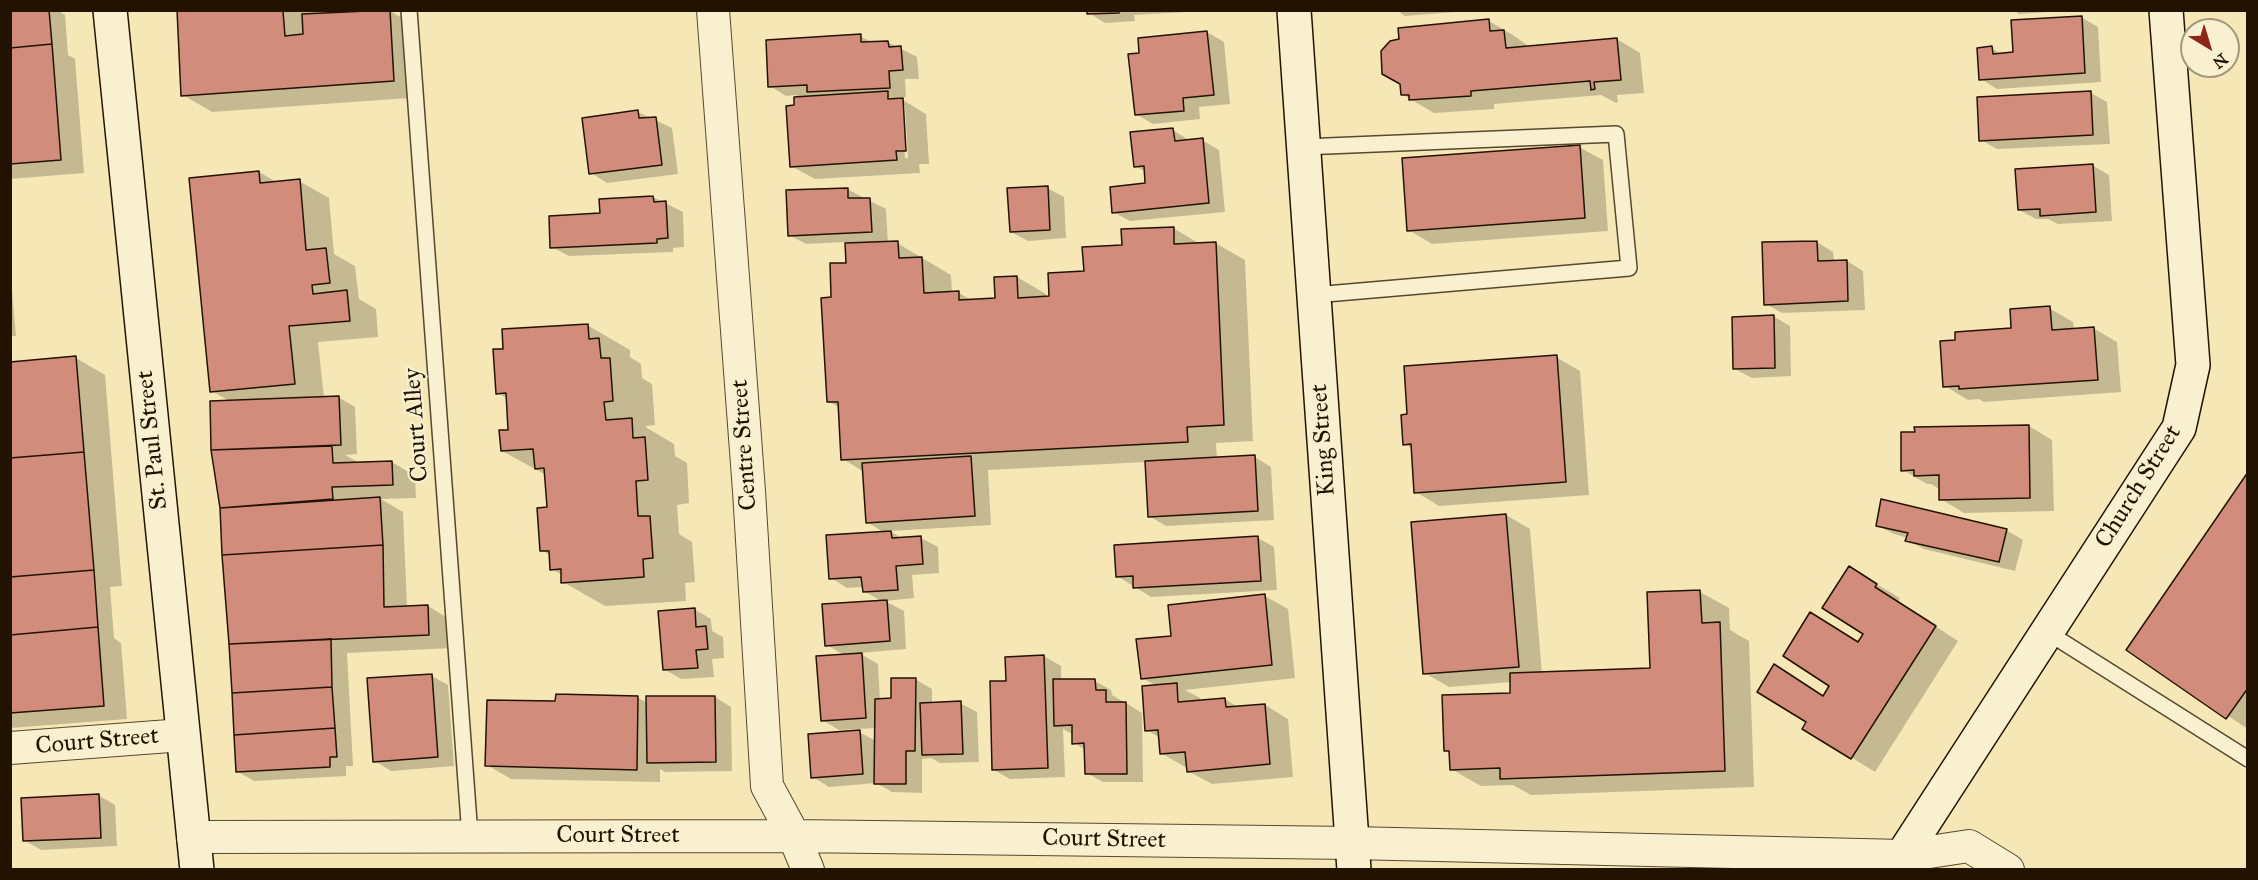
<!DOCTYPE html>
<style>
body{margin:0}
#map{position:relative;width:2258px;height:880px;overflow:hidden;background:#f6e8b6;font-family:"IM FELL Great Primer",serif}
canvas{display:block}
.frame{position:absolute;inset:0;border:12px solid #221300;pointer-events:none}
.north{position:absolute;left:2180px;top:18px;width:60px;height:60px;box-sizing:border-box;background:#f9f0d0;border:2px solid #a3987d;border-radius:50%;rotate:142deg;font-size:16px;font-weight:700;line-height:24px;text-align:center;color:#221300}
.north::after{content:'';display:block;margin:auto;width:21px;height:27px;background:#8f2418;clip-path:polygon(50% 0,100% 100%,50% 72%,0 100%)}
</style>
<div id="map">
<canvas width="2258" height="880"></canvas>
<div class="frame"></div>
<div class="north">N</div>
</div>
<script>
const ctx = document.querySelector('canvas').getContext('2d');
ctx.lineJoin = 'round';
function fillPath(path, color) { ctx.fillStyle = color; ctx.fill(path, 'evenodd'); }
const shape = rows => new Path2D(rows.map(r => 'M' + r).join(''));
function trace(path, color, width, dash) { ctx.strokeStyle = color; ctx.lineWidth = width; ctx.lineCap = dash ? 'butt' : 'round'; ctx.setLineDash(dash || []); ctx.stroke(path); }
function label(font, color, halo, rows, align = 'center') {
  ctx.font = font + ' "IM FELL Great Primer",serif'; ctx.lineWidth = 4.5; ctx.setLineDash([]); ctx.textBaseline = 'middle'; ctx.strokeStyle = halo; ctx.fillStyle = color; for (const [text, x, y, turn = 0] of rows) {
    ctx.save(); ctx.translate(x, y); ctx.rotate((+turn || 0) * Math.PI / 180); ctx.textAlign = isNaN(turn) ? turn : align; if (halo) ctx.strokeText(text, 0, 0); ctx.fillText(text, 0, 0); ctx.restore();
  }
}
const shadow = shape([
 [10,10,57,10,65,15,68,55,75,59,84,173,10,179],
 [178,10,332,10,332,14,390,11,419,28,423,97,212,112,183,95],
 [1089,10,1222,10,1134,15,1135,21,1105,23,1089,13],
 [1396,10,1480,10,1405,16],
 [2014,10,2080,10,2019,14],
 [2081,17,2098,27,2101,82,1997,89,1981,79,1991,48,2003,55,2014,54],
 [1489,21,1513,35,1527,45,1528,47,1617,39,1640,53,1644,93,1617,95,1618,102,1616,103,1601,95,1494,104,1494,109,1434,113,1402,94],
 [1207,32,1224,42,1230,104,1199,107,1200,119,1153,124,1136,114,1141,55],
 [860,36,873,43,888,42,917,57,919,79,905,79,906,97,898,97,926,114,929,164,919,164,920,173,815,179,791,166,796,95,786,96,770,86],
 [902,106,905,106,908,158,905,158],
 [2091,93,2107,102,2110,144,1997,149,1981,140],
 [638,112,672,128,678,174,607,183,591,173],
 [1173,130,1190,141,1202,140,1219,150,1225,212,1130,221,1113,212,1147,185,1146,172,1135,166],
 [1579,147,1603,160,1608,231,1432,244,1409,230],
 [2092,165,2109,175,2112,221,2058,224,2048,219,2036,219,2019,210],
 [259,172,278,183,299,181,329,198,334,254,355,266,359,299,376,309,378,337,318,342,324,398,338,397,355,407,357,454,345,455,356,461,356,464,392,462,415,476,416,498,381,499,403,512,407,607,428,606,451,620,452,648,347,653,353,766,346,766,346,776,254,781,237,771,221,508,212,450,229,401,212,391],
 [1047,188,1064,197,1066,238,1028,241,1011,232],
 [847,189,886,209,888,243,897,243,951,275,952,293,959,293,973,301,997,300,1017,277,1046,294,1046,298,1050,298,1123,246,1173,228,1200,244,1215,243,1245,260,1253,441,1216,443,1217,459,1255,457,1271,467,1274,520,1166,526,1149,516,1146,462,988,470,991,525,890,531,903,539,921,538,938,547,939,573,912,575,914,598,885,601,904,611,906,649,859,653,878,664,880,700,892,700,915,679,932,689,932,704,960,703,977,712,979,762,940,763,931,758,922,759,922,793,892,792,876,783,829,787,813,777,859,732,876,741,876,728,839,730,822,720,846,656,827,645,883,602,864,591,864,587,847,588,831,578,885,533,867,522,864,472,843,459,840,408,828,401,833,298,847,264,846,242,806,244,789,235],
 [653,197,683,212,684,247,673,248,673,252,569,256,552,247,601,215],
 [1817,242,1833,252,1834,262,1847,261,1863,271,1865,310,1782,313,1766,304],
 [10,268,16,336,10,336],
 [2049,308,2073,322,2074,330,2093,328,2117,342,2121,392,1984,402,1979,399,1968,400,1945,386,2013,329],
 [1773,316,1790,326,1791,376,1752,378,1735,369],
 [587,325,630,350,630,357,641,364,642,378,652,384,655,425,646,426,647,428,674,444,675,456,687,463,689,503,677,505,679,534,692,542,695,582,685,583,686,601,605,606,563,582,562,575,552,569,551,556,542,550,548,509,546,475,502,451,510,431,508,399,498,393,505,350],
 [1556,357,1580,371,1589,495,1439,506,1416,492,1413,449,1404,444],
 [76,358,105,375,122,586,110,587,114,638,121,643,127,719,10,728,10,636],
 [2029,426,2052,440,2054,511,1964,513,1941,499,1939,489,1931,484,1927,484,1903,470],
 [2248,474,2248,729,2128,650],
 [1506,515,1530,529,1542,674,1652,670,1700,592,1729,608,1730,630,1749,641,1754,787,1531,795,1513,785,1481,786,1451,769,1451,753,1446,750,1512,694,1511,682,1449,687,1425,673],
 [1877,525,2006,530,2023,540,2015,571,1924,549,1907,540,1908,538,1894,534],
 [1258,538,1274,547,1277,590,1151,597,1117,576],
 [1849,568,1900,598,1898,602,1958,641,1875,772,1804,728,1808,722,1799,680,1824,697,1866,634],
 [1265,596,1288,609,1295,678,1185,690,1200,698,1200,701,1225,699,1239,708,1265,705,1288,719,1293,777,1212,784,1188,771,1188,766,1185,767,1161,753,1160,738,1147,730,1157,686,1142,678,1173,637],
 [694,609,711,619,712,631,723,637,724,658,712,659,714,677,681,679,664,669],
 [1044,656,1061,666,1061,681,1095,681,1111,690,1112,695,1122,701,1122,703,1126,703,1142,713,1143,782,1103,782,1087,773,1086,750,1074,743,1072,734,1063,729,1065,777,1010,779,994,770,1007,682,1007,658],
 [432,676,448,685,454,766,391,771,375,761],
 [715,697,731,707,732,771,665,772,660,769,660,782,511,779,487,765,557,702,638,698,648,703],
 [98,795,115,805,117,846,41,850,24,840]
]);
const building = shape([
 [10,10,49,10,52,44,10,48,10,10],
 [177,10,298,10,283,11,285,36,303,34,302,14,390,10,394,81,181,96,177,10],
 [1087,10,1119,10,1119,13,1087,14,1087,10],
 [2082,16,2085,73,1979,80,1977,48,1992,46,1993,54,2013,52,2011,20,2082,16],
 [1489,19,1490,31,1504,30,1506,48,1617,38,1621,80,1594,82,1595,89,1591,90,1590,81,1471,91,1471,96,1409,100,1409,95,1401,95,1400,84,1382,74,1381,51,1390,41,1399,39,1398,28,1489,19],
 [1207,31,1214,95,1183,98,1184,111,1135,115,1128,54,1139,53,1138,38,1207,31],
 [861,34,861,42,888,41,889,47,901,46,903,70,889,71,890,88,807,92,807,85,768,87,766,40,861,34],
 [52,44,61,160,10,164,10,48,52,44],
 [888,91,888,99,903,98,906,151,896,151,897,160,790,167,786,106,794,105,794,97,888,91],
 [2091,91,2093,135,1979,141,1977,97,2091,91],
 [638,110,639,118,656,117,662,165,589,174,582,118,638,110],
 [1173,128,1175,141,1203,138,1209,203,1112,213,1110,187,1145,183,1144,166,1134,167,1130,132,1173,128],
 [1580,145,1585,218,1407,231,1402,158,1580,145],
 [2093,164,2096,212,2040,216,2040,209,2018,210,2015,169,2093,164],
 [259,171,260,183,300,179,306,250,326,248,330,283,312,285,313,294,347,290,350,321,289,326,295,384,210,392,189,178,259,171],
 [1048,186,1050,230,1010,232,1007,188,1048,186],
 [848,188,848,198,870,198,872,232,788,236,786,190,848,188],
 [653,196,654,202,666,201,668,238,657,239,657,243,550,248,549,216,600,213,599,199,653,196],
 [1174,227,1174,244,1216,242,1224,425,1187,427,1188,442,841,460,838,402,827,402,821,298,831,297,830,263,846,263,845,243,898,241,899,258,922,257,924,293,959,291,959,300,995,298,994,277,1017,276,1018,298,1049,296,1048,273,1084,271,1082,247,1122,245,1121,229,1174,227],
 [1817,241,1818,261,1847,260,1848,301,1764,305,1762,242,1817,241],
 [2050,306,2052,330,2094,327,2098,380,1959,389,1959,386,1943,387,1940,341,1955,340,1955,332,2011,328,2010,309,2050,306],
 [1774,315,1775,368,1733,369,1732,317,1774,315],
 [588,324,589,339,599,338,601,358,610,358,613,401,604,402,606,420,632,418,633,438,645,437,648,480,636,481,638,516,650,516,653,558,643,559,644,577,561,583,561,569,550,570,549,551,540,551,537,508,547,507,544,468,535,469,533,449,501,451,499,430,508,430,506,393,496,394,493,349,503,349,502,329,588,324],
 [1557,355,1566,482,1414,493,1411,444,1403,445,1401,415,1407,414,1404,366,1557,355],
 [76,356,84,452,10,458,10,362,76,356],
 [339,396,341,445,211,450,210,401,339,396],
 [2029,425,2030,498,1939,500,1939,475,1914,476,1914,470,1901,471,1901,432,1915,432,1914,427,2029,425],
 [332,446,333,463,392,461,393,485,332,487,333,499,220,508,211,450,332,446],
 [84,452,94,570,10,577,10,458,84,452],
 [1255,455,1258,511,1148,517,1145,461,1255,455],
 [971,456,975,516,866,523,862,463,971,456],
 [2248,472,2248,688,2226,719,2126,650,2248,472],
 [380,497,383,545,222,555,220,508,380,497],
 [1881,499,2007,529,1999,562,1905,541,1908,533,1876,526,1881,499],
 [1506,514,1519,667,1423,674,1411,522,1506,514],
 [891,531,892,538,921,536,923,564,896,566,898,590,863,592,861,577,829,579,826,535,891,531],
 [1258,536,1261,581,1133,588,1133,576,1116,577,1114,545,1258,536],
 [383,545,384,607,428,605,429,635,229,644,222,555,383,545],
 [1849,566,1877,584,1875,587,1936,626,1851,759,1802,729,1806,722,1757,692,1774,664,1823,696,1829,686,1783,656,1810,612,1858,642,1863,634,1822,608,1849,566],
 [94,570,98,627,10,635,10,577,94,570],
 [1700,590,1702,623,1720,622,1725,771,1500,779,1500,768,1450,770,1449,751,1444,751,1442,695,1510,693,1510,673,1650,668,1647,592,1700,590],
 [1265,594,1272,665,1141,679,1136,639,1171,636,1168,605,1265,594],
 [887,600,890,641,825,646,822,604,887,600],
 [695,608,696,627,706,626,708,649,696,650,698,668,663,670,658,611,695,608],
 [98,627,104,706,10,713,10,635,98,627],
 [331,639,332,687,232,693,229,644,331,639],
 [862,653,866,718,821,721,816,656,862,653],
 [1044,655,1048,768,992,770,990,681,1006,681,1005,657,1044,655],
 [432,674,438,757,373,762,367,678,432,674],
 [891,678,916,678,915,751,906,751,906,784,874,784,875,699,891,698,891,678],
 [1053,679,1095,679,1096,690,1106,690,1106,702,1126,702,1127,774,1085,774,1084,743,1072,744,1072,725,1054,726,1053,679],
 [1177,683,1178,702,1225,698,1226,707,1265,704,1270,764,1187,772,1185,752,1160,754,1158,730,1145,731,1142,686,1177,683],
 [332,687,335,728,234,735,232,693,332,687],
 [556,694,638,696,637,770,485,766,487,700,555,701,556,694],
 [646,696,715,696,716,762,647,763,646,696],
 [961,701,963,754,922,755,920,703,961,701],
 [335,728,337,757,330,757,330,767,236,772,234,735,335,728],
 [860,730,863,774,811,778,808,734,860,730],
 [99,794,101,838,23,841,21,798,99,794]
]);
const lane = shape([
 [409,10,470,836],
 [1303,147,1616,134,1629,268,1314,295],
 [2047,632,2248,759]
]);
const street = shape([
 [713,10,749,491,767,786,794,836,808,870],
 [10,748,183,735],
 [193,837,794,836,1352,843,1903,856,1969,846,2008,870]
]);
const secondary = shape([
 [110,10,197,870],
 [1294,10,1354,870],
 [1893,870,2179,428,2193,365,2166,10]
]);
const streetNames = [
 ["Court Alley",417,425,-94],
 ["St. Paul Street",153,440,-96],
 ["King Street",1324,440,-94],
 ["Centre Street",745,445,-94],
 ["Church Street",2139,487,-58],
 ["Court Street",97,742,-5],
 ["Court Street",618,836],
 ["Court Street",1104,840,1]
];
fillPath(shadow, '#0003');
fillPath(building, '#d28c7c');
trace(building, '#221300', 1.5);
trace(lane, '#57482e', 18);
trace(street, '#57482e', 34);
trace(secondary, '#221300', 36);
trace(lane, '#f9f0d0', 15);
trace(street, '#f9f0d0', 32);
trace(secondary, '#f9f0d0', 33);
label('24px', '#221300', '#f9f0d0', streetNames);
</script>
